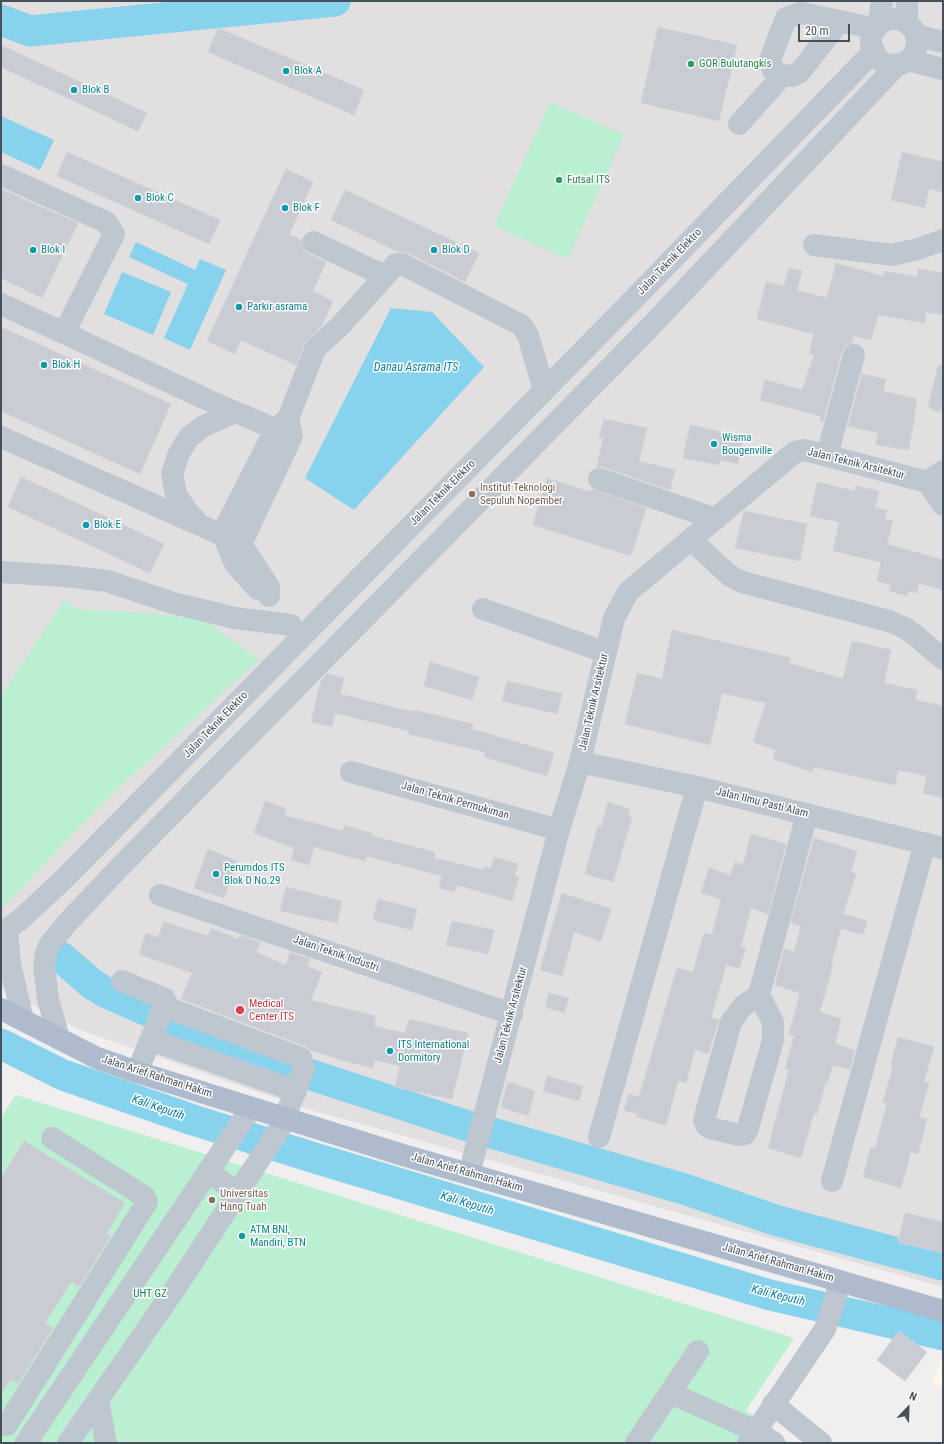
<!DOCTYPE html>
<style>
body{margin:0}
#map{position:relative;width:944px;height:1444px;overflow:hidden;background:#f0eeee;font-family:"Roboto Condensed",sans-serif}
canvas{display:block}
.frame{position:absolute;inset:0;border:2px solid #46505b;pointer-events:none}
.north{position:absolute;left:888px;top:1388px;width:40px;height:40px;-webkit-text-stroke:3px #fff;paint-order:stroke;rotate:23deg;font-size:11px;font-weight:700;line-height:16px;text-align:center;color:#46505b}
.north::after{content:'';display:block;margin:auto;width:14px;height:18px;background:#46505b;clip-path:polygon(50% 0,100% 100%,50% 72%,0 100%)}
.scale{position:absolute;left:798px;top:24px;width:52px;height:18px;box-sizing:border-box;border:2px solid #46505b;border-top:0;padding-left:5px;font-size:12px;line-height:14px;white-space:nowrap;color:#46505b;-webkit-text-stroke:3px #fff;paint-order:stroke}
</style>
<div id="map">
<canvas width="944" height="1444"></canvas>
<div class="frame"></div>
<div class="north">N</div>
<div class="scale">20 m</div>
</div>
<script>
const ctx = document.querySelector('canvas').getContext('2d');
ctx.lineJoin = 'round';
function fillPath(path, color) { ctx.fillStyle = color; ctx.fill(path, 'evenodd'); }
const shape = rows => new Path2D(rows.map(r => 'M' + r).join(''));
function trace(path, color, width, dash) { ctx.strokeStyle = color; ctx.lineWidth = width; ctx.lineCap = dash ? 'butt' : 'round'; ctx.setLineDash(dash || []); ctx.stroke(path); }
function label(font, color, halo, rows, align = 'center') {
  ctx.font = font + ' "Roboto Condensed",sans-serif'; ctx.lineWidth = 3; ctx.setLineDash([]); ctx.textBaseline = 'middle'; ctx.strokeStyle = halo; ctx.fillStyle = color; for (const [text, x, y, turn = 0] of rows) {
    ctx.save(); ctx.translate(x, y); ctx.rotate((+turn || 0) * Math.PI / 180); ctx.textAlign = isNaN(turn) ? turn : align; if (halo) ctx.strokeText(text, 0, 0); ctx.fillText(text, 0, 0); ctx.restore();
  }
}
const commercial = shape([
 [943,1356,943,1387,932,1383]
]);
const education = shape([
 [1,1,943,1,943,1287,304,1108,80,1030,1,988]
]);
const green = shape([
 [550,102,624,135,568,259,494,226],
 [65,599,74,609,148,613,204,619,259,660,112,794,1,909,1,696],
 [16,1095,794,1338,746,1410,789,1443,1,1443,1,1118]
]);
const water = shape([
 [1,116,54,140,40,170,1,152],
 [136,242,195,270,200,259,226,270,190,350,164,338,188,284,129,257],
 [122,272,171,292,153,335,104,314],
 [391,308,432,312,484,367,354,510,305,478]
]);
const river = shape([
 [1,20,30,31,335,1],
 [61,957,92,984,105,992,175,1023,293,1069,468,1126,684,1189,778,1221,943,1265],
 [1,1044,63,1075,193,1120,318,1159,770,1295,943,1335]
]);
const building = shape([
 [658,27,737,45,719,121,641,103,658,27],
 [218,28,364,90,354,115,208,52,218,28],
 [1,45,147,113,138,131,1,67,1,45],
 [67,152,220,220,209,244,57,176,67,152],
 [902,152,943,162,943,192,929,189,925,208,891,200,902,152],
 [286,169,313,182,289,235,301,240,303,249,307,253,326,262,313,291,333,301,322,326,304,344,296,365,241,340,235,354,207,341,286,169],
 [1,189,78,223,42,298,1,278,1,189],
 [345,190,479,253,465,282,408,253,399,252,331,220,345,190],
 [836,263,883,276,884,271,917,277,918,269,943,273,943,315,926,312,925,323,878,315,871,340,853,336,852,343,845,346,842,352,823,422,820,421,821,416,760,400,765,380,802,390,814,355,809,354,814,334,757,319,766,282,784,286,789,268,802,271,797,290,827,298,836,263],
 [1,327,171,404,140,474,1,411,1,327],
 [938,366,943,366,943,401,940,412,928,407,938,366],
 [862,374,886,379,883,391,917,399,909,450,876,445,878,433,848,426,862,374],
 [604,419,647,428,639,461,675,470,670,490,603,467,597,467,603,438,599,438,604,419],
 [690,425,744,437,738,464,720,460,719,465,683,458,690,425],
 [21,477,164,544,150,573,8,507,21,477],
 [547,478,591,492,592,489,646,508,631,556,533,525,547,478],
 [817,482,855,491,856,486,879,491,875,508,887,510,885,519,893,520,887,544,943,560,943,590,919,583,917,593,908,591,907,596,889,591,891,585,877,581,881,562,833,551,839,522,810,516,817,482],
 [744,511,807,524,800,561,735,548,744,511],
 [672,630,791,658,789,663,843,679,852,641,891,650,884,683,917,690,915,700,943,706,943,798,923,793,927,776,898,770,895,785,814,767,812,772,773,759,776,750,753,742,766,703,722,693,710,745,625,724,637,673,662,679,672,630],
 [430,662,479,677,472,700,424,686,430,662],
 [327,674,344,678,340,694,413,712,414,710,473,724,472,729,554,753,547,776,484,757,485,752,408,734,409,731,335,713,332,727,311,722,321,681,327,674],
 [507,681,562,694,557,714,502,701,507,681],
 [265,801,287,809,284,815,343,831,344,825,373,834,372,836,435,852,434,858,484,870,485,867,490,869,494,857,518,864,515,876,519,877,512,901,457,885,455,892,439,888,442,876,367,856,365,861,314,847,309,865,291,860,294,848,254,833,265,801],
 [608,802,630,809,628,816,632,817,613,882,585,874,598,826,601,827,608,802],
 [751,834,786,844,768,914,751,908,741,946,746,948,739,969,726,965,711,1018,719,1020,708,1054,695,1049,686,1083,678,1081,666,1125,637,1117,637,1114,624,1110,629,1094,639,1097,677,968,693,972,704,933,712,935,721,899,701,893,709,868,730,875,735,862,743,865,751,834],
 [814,838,857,851,851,872,856,874,843,914,867,921,863,935,841,928,831,964,833,965,820,1012,841,1019,835,1044,855,1050,850,1069,833,1065,828,1082,826,1081,817,1114,814,1113,801,1158,768,1148,789,1070,785,1069,794,1036,789,1034,800,993,775,985,784,949,794,952,801,926,793,924,791,921,814,838],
 [208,849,237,861,224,898,194,888,208,849],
 [286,887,342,901,337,923,280,911,286,887],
 [562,893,611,909,601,941,574,932,562,976,540,970,562,893],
 [378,899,417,909,412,930,373,920,378,899],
 [452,921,494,930,488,954,446,945,452,921],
 [164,922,208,936,211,928,238,939,240,935,260,942,256,952,286,965,290,952,310,959,307,966,322,972,311,1000,376,1016,374,1026,405,1033,409,1019,468,1033,452,1099,395,1087,400,1066,375,1060,373,1068,348,1062,310,1050,305,1046,181,999,192,973,139,954,146,933,158,937,164,922],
 [549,993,569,998,564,1013,545,1007,549,993],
 [898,1037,934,1047,924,1081,929,1083,919,1117,927,1119,918,1154,911,1152,901,1188,863,1177,871,1147,875,1148,887,1104,883,1102,893,1066,891,1065,898,1037],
 [547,1076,583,1086,579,1101,543,1091,547,1076],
 [508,1082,535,1091,528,1116,501,1107,508,1082],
 [24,1141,125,1203,107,1233,111,1236,79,1287,71,1282,45,1323,53,1328,18,1384,10,1380,1,1394,1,1178,24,1141],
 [905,1213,943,1222,943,1253,898,1242,905,1213],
 [899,1331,927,1352,905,1381,877,1360,899,1331]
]);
const minor = shape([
 [801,13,840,21,799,73,793,76,783,75,773,70,770,60,786,18,801,13],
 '871 42a23 23 0 1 1 46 0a23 23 0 1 1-46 0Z',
 [840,21,876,29],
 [907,23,907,1],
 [878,26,882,1],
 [916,35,943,42],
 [908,60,943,69],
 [739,124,783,75],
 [1,175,106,222,114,234,64,333,212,402,292,436],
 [313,242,385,276],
 [814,245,892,255,918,249,943,240],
 [1,304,64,333],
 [1,437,238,542],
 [827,455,854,355],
 [599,479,716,519],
 [927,482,943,505],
 [198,523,187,511,176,494,172,474,179,453,189,437,204,426,235,412],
 [691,540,729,575,742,582,889,621,905,628,916,636,943,659],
 [1,572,64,576,107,581,173,603,235,618,291,625],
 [258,589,235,564,224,537,227,524,276,428,287,420],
 [269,596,269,587,241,544,292,436,288,419,315,349,340,326,396,264,402,264,521,325,528,335,544,391],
 [483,609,605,652],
 [580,762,697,787,943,848],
 [351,772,559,830],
 [160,895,512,1014],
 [7,931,10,964,23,1020],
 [1,934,21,919,63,880,629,304,874,51],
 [122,981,165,999,156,1027,137,1072],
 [759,995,773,1022,773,1040,747,1131,745,1134,739,1135,710,1128,706,1125,704,1120,731,1022,743,1006,759,995,807,814],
 [59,1039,48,999,44,966,46,953,50,944,68,922,118,869,651,326,898,64],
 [151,1040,296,1091],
 [599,1137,697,787],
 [208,1171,237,1193],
 [469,1174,559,830,580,762,614,618,628,592,795,452,804,450,813,452,927,482,943,471],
 [832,1181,925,843],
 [670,1393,756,1431,774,1443],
 [98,1400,106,1443],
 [773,1404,821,1443],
 [7,1425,147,1202,145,1197,52,1138],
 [26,1443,251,1108],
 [68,1443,177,1286,282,1125,304,1068,301,1058,163,1006],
 [636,1443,698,1351],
 [748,1443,825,1329,835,1300,839,1281]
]);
const major = shape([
 [1,1009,97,1058,137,1072,403,1155,943,1311]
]);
const markers = [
 [691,64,4,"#2e9e5b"],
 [286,71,4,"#0f9aa8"],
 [74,90,4,"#0f9aa8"],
 [559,180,4,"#2e9e5b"],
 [138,198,4,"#0f9aa8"],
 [285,208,4,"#0f9aa8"],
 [33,250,4,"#0f9aa8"],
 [434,250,4,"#0f9aa8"],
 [239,307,4,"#0f9aa8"],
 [44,365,4,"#0f9aa8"],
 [714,444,4,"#0f9aa8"],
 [472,494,4,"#8d6e63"],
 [86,525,4,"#0f9aa8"],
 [216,874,4,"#0f9aa8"],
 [240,1010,5,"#e0444e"],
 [390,1051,4,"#0f9aa8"],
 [212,1200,4,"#8d6e63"],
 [242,1236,4,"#0f9aa8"]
];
const leisureNames = [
 ["GOR Bulutangkis",699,64],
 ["Futsal ITS",567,180]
];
const cultureNames = [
 ["Blok A",294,71],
 ["Blok B",82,90],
 ["Blok C",146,198],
 ["Blok F",293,208],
 ["Blok I",41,250],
 ["Blok D",442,250],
 ["Parkir asrama",247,307],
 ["Blok H",52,365],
 ["Wisma",722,438],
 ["Bougenville",722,451],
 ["Blok E",94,525],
 ["Perumdos ITS",224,868],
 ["Blok D No.29",224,881],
 ["ITS International",398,1045],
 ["Dormitory",398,1058],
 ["ATM BNI,",250,1230],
 ["Mandiri, BTN",250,1243]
];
const streetNames = [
 ["Jalan Teknik Elektro",670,262,-46],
 ["Jalan Teknik Arsitektur",856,464,14],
 ["Jalan Teknik Elektro",443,493,-45],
 ["Jalan Teknik Arsitektur",594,702,-77],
 ["Jalan Teknik Elektro",216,725,-46],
 ["Jalan Teknik Permukiman",455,801,16],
 ["Jalan Ilmu Pasti Alam",762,803,14],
 ["Jalan Teknik Industri",336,954,19],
 ["Jalan Teknik Arsitektur",511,1015,-75],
 ["Jalan Arief Rahman Hakim",157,1077,18],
 ["Jalan Arief Rahman Hakim",467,1173,16],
 ["Jalan Arief Rahman Hakim",778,1263,16]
];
const educationNames = [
 ["Institut Teknologi",480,488],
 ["Sepuluh Nopember",480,501],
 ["Universitas",220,1194],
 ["Hang Tuah",220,1207]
];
const healthNames = [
 ["Medical",249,1004],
 ["Center ITS",249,1017]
];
const parkNames = [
 ["UHT GZ",150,1294]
];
const waterNames = [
 ["Danau Asrama ITS",416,368],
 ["Kali Keputih",158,1108,19],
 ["Kali Keputih",467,1204,17],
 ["Kali Keputih",778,1296,14]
];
fillPath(commercial, '#fcf7e6');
fillPath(education, '#e1dfe0');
fillPath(green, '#bbefd2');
fillPath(water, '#87d2ed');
trace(river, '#87d2ed', 31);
fillPath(building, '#caccd3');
trace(building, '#d1d3d9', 1);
trace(minor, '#bec7d0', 22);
trace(major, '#adbbcd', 22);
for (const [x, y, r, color] of markers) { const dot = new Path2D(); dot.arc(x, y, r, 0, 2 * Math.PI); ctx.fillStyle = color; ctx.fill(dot); trace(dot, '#fff', 1.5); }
label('11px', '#27864d', '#fff', leisureNames, 'left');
label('11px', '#0d838f', '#fff', cultureNames, 'left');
label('11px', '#46505b', '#fff', streetNames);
label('11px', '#785e54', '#fff', educationNames, 'left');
label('11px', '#be3a42', '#fff', healthNames, 'left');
label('11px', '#157e4f', '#fff', parkNames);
label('italic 12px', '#0a7faa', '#fff', waterNames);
</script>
